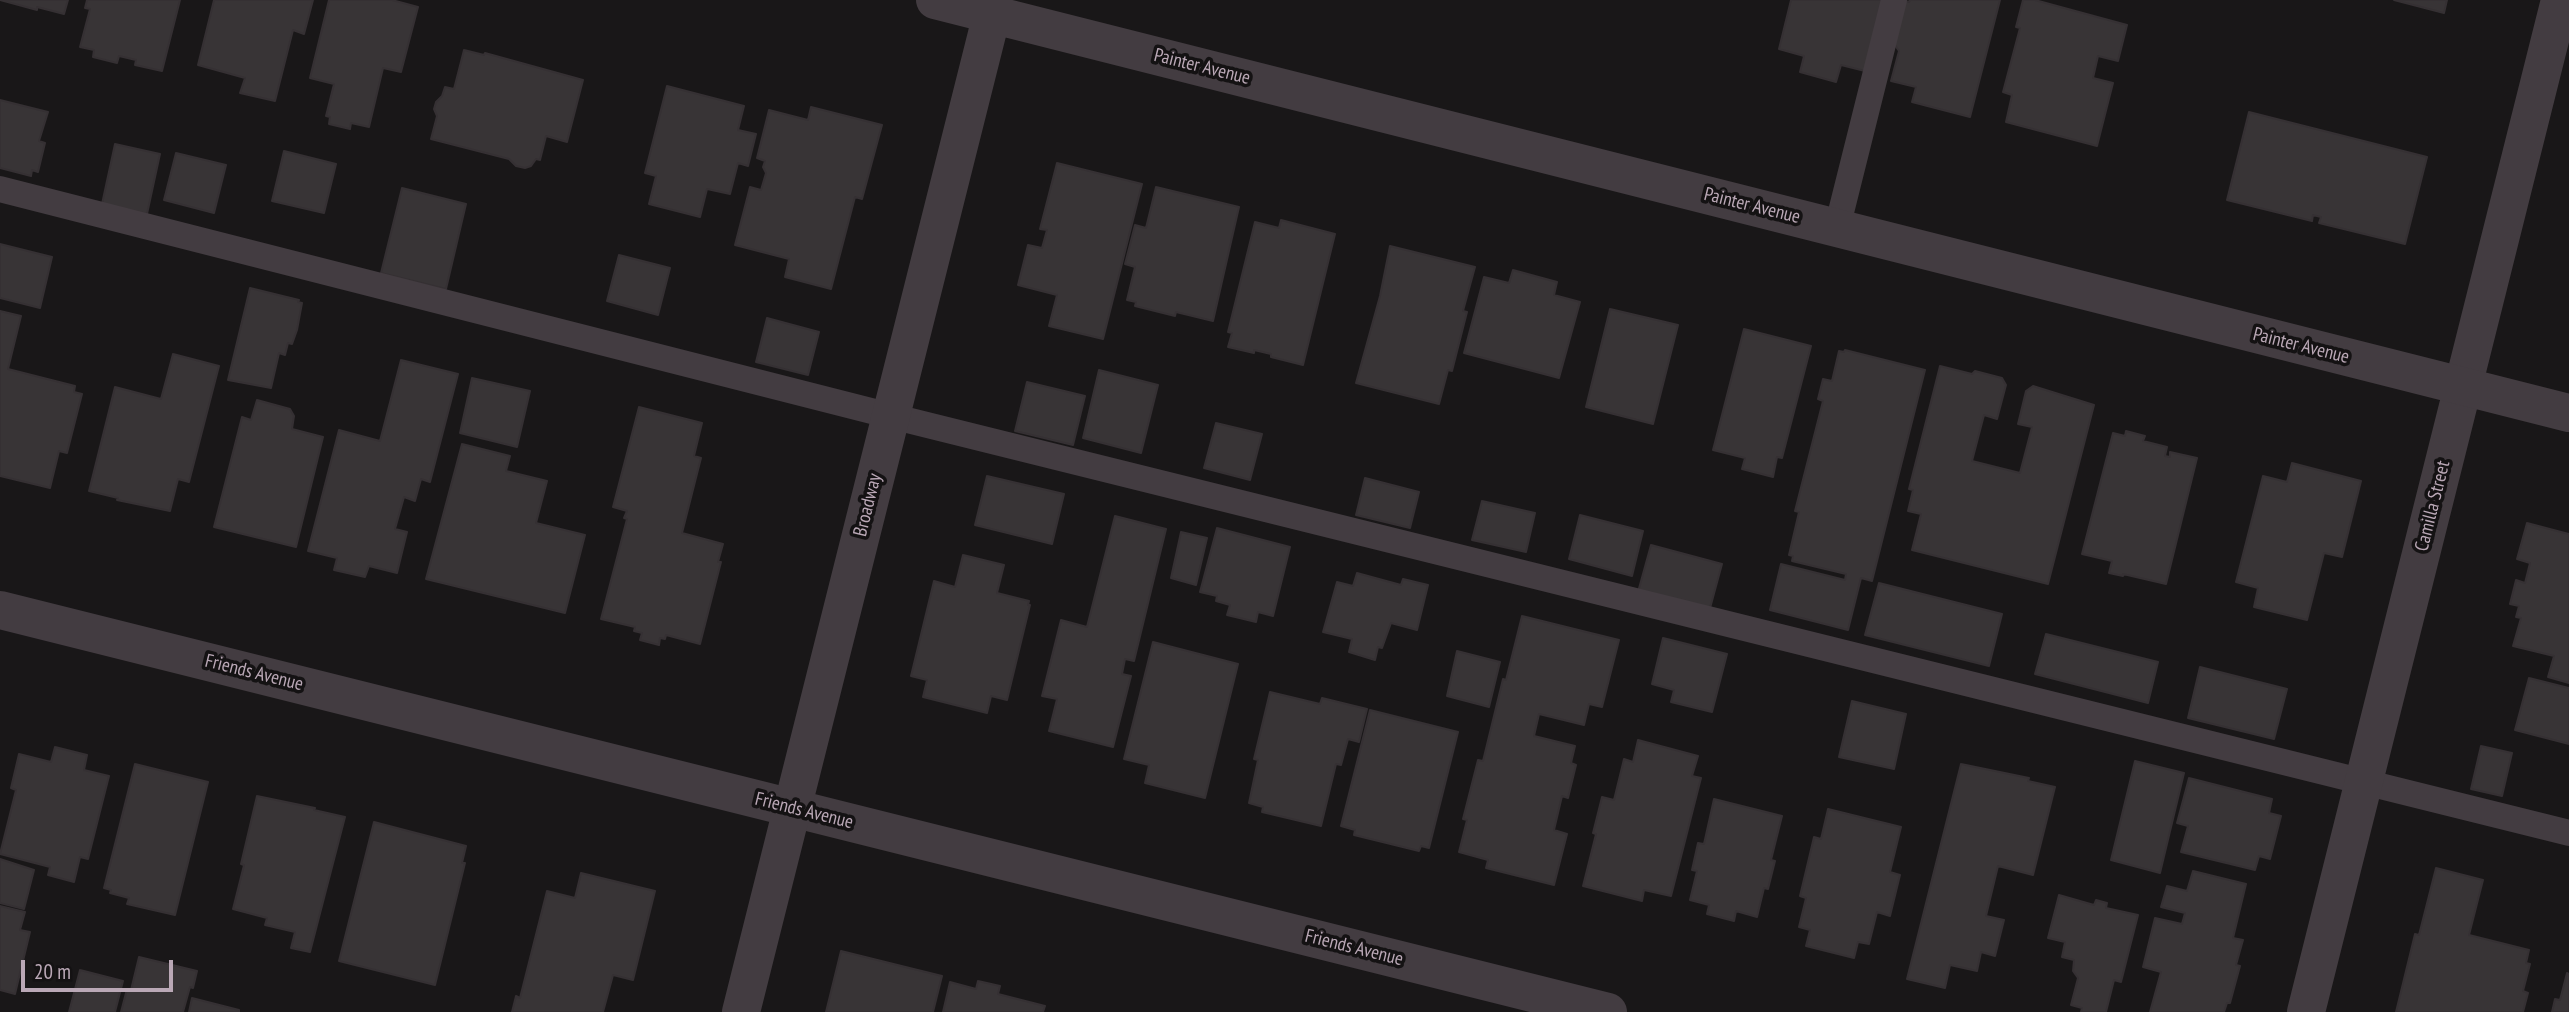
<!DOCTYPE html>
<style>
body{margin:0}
#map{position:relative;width:2569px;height:1012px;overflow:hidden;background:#191718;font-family:"PT Sans Narrow",sans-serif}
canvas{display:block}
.scale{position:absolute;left:21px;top:960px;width:152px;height:32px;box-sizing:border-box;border:4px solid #baa8b6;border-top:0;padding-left:9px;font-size:21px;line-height:24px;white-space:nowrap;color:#baa8b6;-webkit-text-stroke:5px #141213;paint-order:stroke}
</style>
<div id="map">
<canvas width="2569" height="1012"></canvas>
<div class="scale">20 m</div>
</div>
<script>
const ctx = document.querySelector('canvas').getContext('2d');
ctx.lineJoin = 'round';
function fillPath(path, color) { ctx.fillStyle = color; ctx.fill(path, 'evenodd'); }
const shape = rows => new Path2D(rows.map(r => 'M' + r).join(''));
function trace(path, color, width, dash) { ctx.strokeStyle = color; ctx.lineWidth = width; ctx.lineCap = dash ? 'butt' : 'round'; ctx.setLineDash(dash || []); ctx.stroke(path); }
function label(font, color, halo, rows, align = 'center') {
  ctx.font = font + ' "PT Sans Narrow",sans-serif'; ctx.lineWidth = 7; ctx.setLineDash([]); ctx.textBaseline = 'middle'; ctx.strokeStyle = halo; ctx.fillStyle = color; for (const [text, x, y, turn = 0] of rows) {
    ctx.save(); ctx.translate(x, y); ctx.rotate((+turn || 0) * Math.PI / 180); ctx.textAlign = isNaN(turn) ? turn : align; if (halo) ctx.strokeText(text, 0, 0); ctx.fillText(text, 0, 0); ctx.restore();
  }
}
const building = shape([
 [0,0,68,0,64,14,37,7,37,10,0,0],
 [87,0,180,0,162,71,135,65,136,60,119,56,117,63,93,57,94,50,80,47,90,9,85,8,87,0],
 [214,0,313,0,304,34,293,30,275,101,240,93,245,78,198,65,214,0],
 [329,0,392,0,418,7,401,72,383,68,369,127,351,123,350,129,329,124,330,117,326,116,334,84,310,78,329,0],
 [1791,0,1884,0,1865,71,1841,65,1836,82,1800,72,1804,56,1779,49,1791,0],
 [1910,0,2000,0,1970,117,1912,102,1916,87,1891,81,1899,51,1894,44,1905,1,1909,2,1910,0],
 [2023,0,2035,0,2127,25,2118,61,2098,56,2093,78,2113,83,2097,146,2006,122,2012,95,2003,92,2020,28,2016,27,2023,0],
 [2394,0,2447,0,2444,13,2394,0],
 [464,50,484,55,485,53,583,80,567,142,546,136,540,160,536,159,531,166,525,168,516,166,509,159,431,139,437,116,434,109,436,102,442,96,445,87,454,89,464,50],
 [667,86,744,106,738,130,756,134,748,166,738,163,730,194,707,189,700,217,649,204,656,176,645,173,667,86],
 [0,100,48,112,39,141,45,143,38,172,32,170,31,176,0,168,0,100],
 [811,107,882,125,862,199,855,197,831,289,785,277,789,259,735,245,750,187,761,190,766,173,763,167,765,161,757,158,769,110,808,120,811,107],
 [2249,112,2427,157,2405,244,2319,223,2321,217,2313,215,2312,221,2227,200,2249,112],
 [115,144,160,154,147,214,102,204,115,144],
 [284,151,336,164,324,213,272,201,284,151],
 [176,153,226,165,214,213,164,200,176,153],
 [1057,163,1142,184,1103,339,1049,326,1057,295,1018,285,1028,245,1042,248,1047,230,1040,229,1057,163],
 [1156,187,1239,207,1213,321,1176,312,1175,316,1135,306,1136,302,1127,300,1135,267,1125,264,1135,225,1146,228,1156,187],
 [402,188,466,204,446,289,381,273,402,188],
 [1281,220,1335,234,1303,365,1271,357,1271,354,1254,350,1254,353,1228,347,1232,333,1228,332,1255,222,1279,228,1281,220],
 [0,244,52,257,40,308,0,298,0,244],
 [1390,246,1475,267,1463,311,1467,312,1452,371,1448,370,1439,404,1356,383,1380,296,1390,246],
 [619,255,670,268,658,315,607,301,619,255],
 [1513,270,1557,282,1554,295,1580,302,1559,378,1464,353,1484,277,1509,283,1513,270],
 [250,288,299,300,298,302,302,303,297,330,292,344,288,343,285,355,279,353,271,388,228,380,250,288],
 [1610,309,1678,325,1653,424,1586,407,1610,309],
 [0,311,21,316,8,369,75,386,74,392,82,394,67,453,59,451,50,488,0,476,0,311],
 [767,318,819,332,808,375,756,362,767,318],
 [1744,329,1811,346,1782,458,1777,457,1773,477,1742,469,1745,458,1713,450,1744,329],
 [1845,350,1925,370,1872,581,1861,578,1848,630,1770,610,1781,564,1845,580,1846,574,1792,561,1793,556,1789,555,1799,512,1795,511,1823,401,1818,399,1823,379,1832,381,1839,351,1844,352,1845,350],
 [173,354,219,366,189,482,178,479,170,511,117,500,118,498,89,491,115,387,161,399,173,354],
 [401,360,458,374,430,482,421,479,415,501,404,497,395,529,407,532,397,573,369,566,365,577,334,570,337,558,308,551,339,430,380,441,401,360],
 [1940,366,1972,374,1975,371,2002,378,2006,385,1997,419,1984,415,1972,461,2020,473,2032,427,2018,424,2026,391,2033,386,2094,405,2048,584,1912,550,1921,514,1908,511,1913,490,1909,489,1940,366],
 [1099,370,1158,385,1141,453,1083,438,1099,370],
 [472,378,530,391,517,447,460,433,472,378],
 [1027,382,1085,396,1073,445,1015,431,1027,382],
 [257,400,290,409,294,416,292,429,323,437,296,547,214,527,242,417,251,420,257,400],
 [639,407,702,423,694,456,701,458,682,533,723,544,718,562,721,562,700,644,666,635,665,639,660,638,659,645,640,640,642,633,634,631,635,627,601,619,627,519,624,518,627,511,613,507,639,407],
 [1216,423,1262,434,1250,480,1204,468,1216,423],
 [2126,431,2145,436,2143,441,2167,447,2165,456,2170,457,2170,452,2197,458,2166,584,2123,574,2123,576,2109,573,2112,561,2082,554,2113,433,2125,436,2126,431],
 [462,444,510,456,506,471,547,481,536,523,585,535,565,613,426,579,462,444],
 [2292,463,2361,481,2342,557,2324,553,2307,620,2254,607,2258,588,2236,582,2263,476,2287,482,2292,463],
 [987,476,1064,494,1052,544,975,525,987,476],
 [1365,478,1419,492,1410,528,1356,515,1365,478],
 [1482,501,1535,513,1526,552,1472,540,1482,501],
 [1580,515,1643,531,1632,576,1569,559,1580,515],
 [1115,516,1166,529,1134,661,1125,659,1122,674,1131,676,1113,747,1049,731,1057,699,1042,696,1061,620,1087,627,1115,516],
 [2527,523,2569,534,2569,683,2548,677,2554,656,2513,646,2521,618,2516,617,2519,606,2510,604,2516,580,2525,583,2530,563,2517,559,2527,523],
 [1217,528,1290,547,1273,616,1258,612,1256,622,1227,615,1230,605,1216,601,1217,596,1200,592,1217,528],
 [1181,532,1207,538,1196,585,1171,578,1181,532],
 [1651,545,1722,564,1709,612,1638,592,1651,545],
 [963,555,1004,565,997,593,1029,601,1028,605,1030,605,1007,700,991,696,987,713,923,697,927,680,911,676,934,581,955,587,963,555],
 [1357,573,1401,585,1403,579,1428,585,1417,630,1391,623,1382,648,1378,647,1375,660,1349,652,1352,639,1323,632,1337,582,1353,586,1357,573],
 [1879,583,2002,614,1989,666,1865,635,1879,583],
 [1522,616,1619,640,1602,707,1589,704,1584,725,1539,714,1534,736,1575,746,1571,763,1576,765,1568,798,1562,796,1554,830,1567,834,1554,885,1486,868,1488,860,1459,852,1467,820,1463,819,1478,760,1483,761,1503,679,1506,680,1522,616],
 [2046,634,2158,662,2148,703,2035,674,2046,634],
 [1663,638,1727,654,1712,712,1671,702,1674,690,1652,684,1663,638],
 [1153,642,1238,664,1205,798,1145,783,1149,765,1124,759,1153,642],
 [1457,651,1500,662,1489,707,1447,696,1457,651],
 [2200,667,2287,689,2274,739,2188,718,2200,667],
 [2529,678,2569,688,2569,744,2515,730,2529,678],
 [1270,692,1320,704,1322,698,1367,709,1359,742,1348,739,1341,765,1336,764,1321,826,1262,812,1263,807,1249,803,1258,760,1254,759,1270,692],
 [1852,701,1906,714,1894,769,1839,757,1852,701],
 [1370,710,1458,732,1429,848,1421,846,1419,851,1354,835,1355,830,1341,826,1370,710],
 [1638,740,1698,756,1692,776,1701,778,1671,896,1644,890,1642,901,1583,886,1596,834,1593,833,1602,797,1614,800,1624,759,1633,762,1638,740],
 [2481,746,2512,753,2502,796,2471,789,2481,746],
 [55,747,87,755,84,770,109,776,88,859,80,857,74,882,48,875,50,867,0,854,16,790,11,788,19,754,51,762,55,747],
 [2135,761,2184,773,2160,873,2111,860,2135,761],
 [135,764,208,782,175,915,127,904,129,898,110,893,111,890,104,888,135,764],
 [1961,764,2029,778,2028,781,2055,787,2033,875,1998,866,1986,916,2004,920,1995,956,1981,952,1977,971,1950,965,1945,988,1907,979,1961,764],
 [2189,778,2272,799,2269,813,2281,816,2270,859,2259,856,2255,870,2181,852,2188,826,2177,823,2189,778],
 [257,796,315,808,314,810,345,817,310,952,291,948,295,932,265,925,267,918,233,909,244,865,241,864,257,796],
 [1714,799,1782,816,1771,860,1775,861,1768,889,1764,888,1757,917,1736,911,1734,921,1707,914,1709,905,1690,900,1697,871,1692,870,1698,843,1704,844,1714,799],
 [1828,809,1901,827,1890,872,1900,875,1890,916,1877,912,1869,944,1858,942,1854,958,1806,946,1810,930,1799,927,1806,898,1800,896,1814,837,1821,839,1828,809],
 [374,822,466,846,462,863,465,863,435,985,339,961,374,822],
 [0,859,34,870,24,909,0,903,0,859],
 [2436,868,2483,880,2469,935,2529,950,2526,963,2530,964,2523,991,2528,993,2523,1012,2396,1012,2415,934,2419,935,2436,868],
 [2193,871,2246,884,2233,938,2243,940,2236,965,2240,966,2230,1003,2227,1003,2224,1012,2150,1012,2161,972,2143,967,2155,918,2182,924,2185,913,2161,907,2167,886,2187,891,2193,871],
 [581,873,655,891,633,980,613,975,603,1012,512,1012,516,996,520,998,547,891,575,898,581,873],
 [2059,895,2094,905,2096,900,2107,903,2106,908,2138,915,2121,982,2114,980,2106,1012,2081,1012,2082,1008,2071,1005,2078,978,2073,971,2074,960,2062,957,2065,942,2048,938,2059,895],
 [0,906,25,912,20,930,30,932,15,994,0,990,0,906],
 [841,951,942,976,933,1012,826,1012,841,951],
 [139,957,197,971,193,988,190,987,183,1012,121,1012,127,989,131,990,139,957],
 [80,970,123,981,115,1012,69,1012,80,970],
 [2567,973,2569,974,2569,1012,2552,1012,2555,999,2560,1000,2567,973],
 [978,981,1000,986,998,994,1045,1006,1043,1012,943,1012,950,982,976,989,978,981],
 [192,998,239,1010,239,1012,189,1012,192,998]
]);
const service = shape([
 [0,189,891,416,2569,833],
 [1837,228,1894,0]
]);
const minor = shape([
 [0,610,1608,1012],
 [2306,1012,2560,0]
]);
const tertiary = shape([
 [935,0,2569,413],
 [741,1012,992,14]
]);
const streetNames = [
 ["Painter Avenue",1202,67,14],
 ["Painter Avenue",1752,206,14],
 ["Painter Avenue",2301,346,14],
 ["Broadway",868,505,-76],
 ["Camilla Street",2433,506,-76],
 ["Friends Avenue",254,673,14],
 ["Friends Avenue",804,811,14],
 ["Friends Avenue",1354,948,14]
];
fillPath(building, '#383436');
trace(building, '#353033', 2);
trace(service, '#433c41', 26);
trace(minor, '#433c41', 38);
trace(tertiary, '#433c41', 38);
label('19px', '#baa8b6', '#141213', streetNames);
</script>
